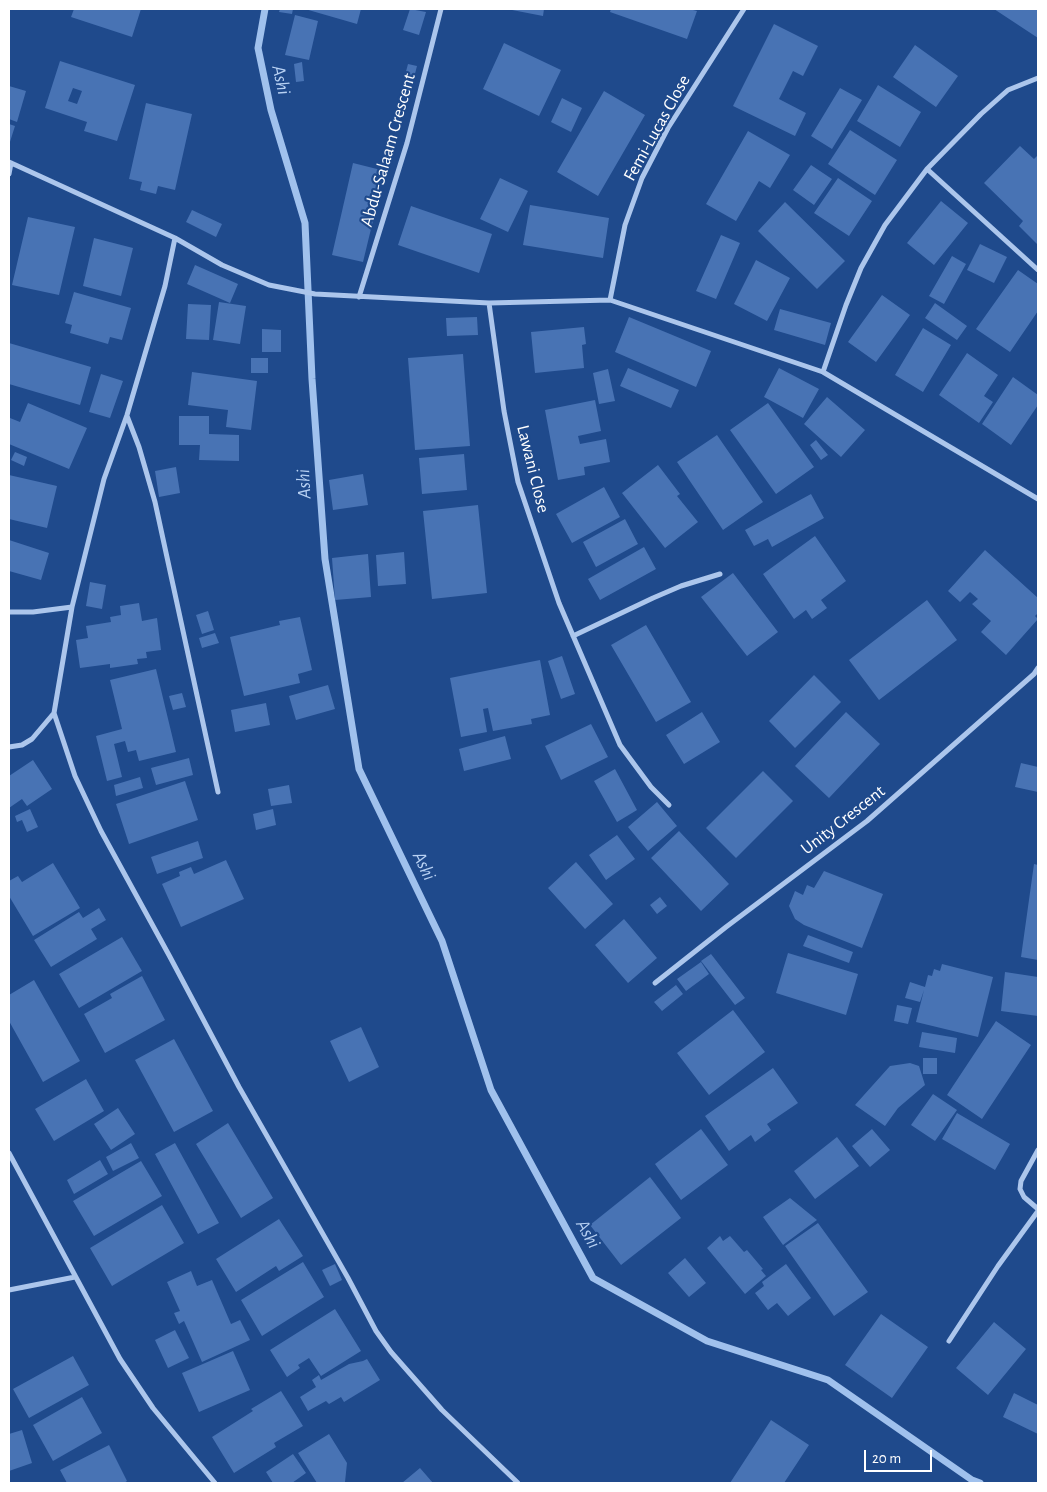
<!DOCTYPE html>
<style>
body{margin:0}
#map{position:relative;width:1047px;height:1492px;overflow:hidden;background:#1f4a8c;font-family:"Alegreya Sans",sans-serif}
canvas{display:block}
.frame{position:absolute;inset:0;border:10px solid #fff;pointer-events:none}
.scale{position:absolute;left:864px;top:1450px;width:68px;height:22px;box-sizing:border-box;border:2px solid #fff;border-top:0;padding-left:6px;font-size:15px;line-height:18px;white-space:nowrap;color:#fff;-webkit-text-stroke:4px #1f4a8c;paint-order:stroke}
</style>
<div id="map">
<canvas width="1047" height="1492"></canvas>
<div class="frame"></div>
<div class="scale">20 m</div>
</div>
<script>
const ctx = document.querySelector('canvas').getContext('2d');
ctx.lineJoin = 'round';
const shape = rows => new Path2D(rows.map(r => 'M' + r).join(''));
function trace(path, color, width, dash) { ctx.strokeStyle = color; ctx.lineWidth = width; ctx.lineCap = dash ? 'butt' : 'round'; ctx.setLineDash(dash || []); ctx.stroke(path); }
function fillPath(path, color) { ctx.fillStyle = color; ctx.fill(path, 'evenodd'); }
function label(font, color, halo, rows, align = 'center') {
  ctx.font = font + ' "Alegreya Sans",sans-serif'; ctx.lineWidth = 4.5; ctx.setLineDash([]); ctx.textBaseline = 'middle'; ctx.strokeStyle = halo; ctx.fillStyle = color; for (const [text, x, y, turn = 0] of rows) {
    ctx.save(); ctx.translate(x, y); ctx.rotate((+turn || 0) * Math.PI / 180); ctx.textAlign = isNaN(turn) ? turn : align; if (halo) ctx.strokeText(text, 0, 0); ctx.fillText(text, 0, 0); ctx.restore();
  }
}
const stream = shape([
 [265,9,258,48,271,110,305,223,312,379,325,559,359,769,442,941,491,1090,593,1278,707,1341,828,1380,972,1480,980,1483]
]);
const building = shape([
 [74,9,141,9,132,37,71,17],
 [280,9,293,9,292,14,279,12],
 [305,9,361,9,357,24],
 [410,9,426,12,419,35,403,30],
 [507,9,544,9,543,16],
 [611,9,689,9,697,11,687,39,610,12],
 [994,9,1038,9,1038,38],
 [295,15,318,21,309,60,285,55],
 [774,24,818,46,803,76,793,71,779,99,806,113,795,136,733,106],
 [504,43,561,70,539,116,483,89],
 [915,45,958,76,936,107,893,77],
 [60,61,135,85,117,141,84,131,87,122,45,108],
 [73,88,82,91,77,104,68,101],
 [302,62,304,81,296,82,294,64],
 [408,64,417,66,410,93,401,90],
 [878,85,921,112,900,147,857,121],
 [9,86,26,91,17,122,9,119],
 [840,88,862,100,832,149,811,136],
 [604,91,645,115,598,196,557,172],
 [562,98,582,108,571,132,551,122],
 [146,103,192,114,175,190,158,186,156,194,140,190,142,182,129,179],
 [9,124,15,126,9,145],
 [850,130,897,160,875,195,828,164],
 [748,131,790,155,770,188,759,181,736,221,706,204],
 [1020,146,1034,159,1038,155,1038,245,1019,226,1023,221,984,183],
 [353,163,385,171,363,262,332,255],
 [811,165,832,179,814,205,793,190],
 [500,178,528,191,508,232,480,219],
 [838,178,872,201,849,236,814,213],
 [941,201,968,223,934,265,907,243],
 [785,202,845,261,817,289,758,231],
 [530,205,609,218,603,258,523,245],
 [411,206,492,234,479,273,398,245],
 [192,210,222,224,216,237,186,222],
 [28,217,75,227,59,295,12,285],
 [721,235,740,243,716,299,696,291],
 [94,238,133,248,121,296,83,286],
 [980,244,1007,257,994,283,967,270],
 [952,256,966,264,944,304,929,296],
 [756,260,790,278,767,321,734,304],
 [195,265,238,284,230,303,187,284],
 [1018,270,1038,284,1038,311,1010,352,976,329],
 [74,292,131,308,122,340,110,337,108,344,70,333,72,325,65,323],
 [882,295,910,315,876,362,848,342],
 [219,302,246,306,240,344,213,340],
 [935,303,967,326,957,340,925,318],
 [188,304,211,305,209,340,186,339],
 [780,309,831,323,825,345,774,330],
 [477,317,478,335,447,336,446,318],
 [629,317,711,351,696,387,615,352],
 [584,327,586,344,582,345,584,368,535,373,531,332],
 [923,328,951,345,923,392,895,375],
 [262,329,281,330,281,352,262,352],
 [9,343,91,367,80,405,9,384],
 [967,353,998,375,984,396,993,402,979,423,939,395],
 [463,354,470,446,415,450,408,358],
 [251,358,268,358,268,373,251,373],
 [628,368,679,390,671,408,620,386],
 [779,368,819,389,803,418,764,397],
 [608,369,615,401,599,404,593,373],
 [192,372,257,381,251,430,226,427,228,410,188,405],
 [101,374,123,381,110,418,89,412],
 [1013,377,1038,395,1038,405,1011,445,982,424],
 [827,397,865,430,841,457,804,424],
 [595,400,601,431,578,436,580,444,606,439,610,462,584,467,585,475,558,480,545,410],
 [28,403,87,428,69,469,9,444,10,418,20,422],
 [768,403,814,467,776,494,730,430],
 [179,416,209,416,209,434,239,435,239,461,199,460,200,445,179,445],
 [717,435,763,502,723,530,677,462],
 [816,440,828,455,821,460,810,445],
 [15,452,27,457,24,466,11,460],
 [464,454,467,490,422,494,419,458],
 [658,465,680,494,677,496,698,522,665,548,622,493],
 [176,467,180,493,159,497,155,471],
 [363,474,368,505,333,510,329,480],
 [9,475,57,486,47,528,9,519],
 [604,487,620,517,572,543,556,514],
 [811,494,824,518,772,547,768,539,754,546,745,530],
 [478,505,487,593,432,599,423,511],
 [625,519,638,544,596,567,583,542],
 [815,536,846,581,821,600,827,608,812,619,806,610,794,619,763,574],
 [9,540,49,553,41,580,9,571],
 [644,547,656,569,600,600,588,579],
 [985,550,1038,598,1038,613,1035,616,1038,619,1006,655,981,632,991,621,972,604,978,599,970,592,960,602,948,591],
 [404,552,406,584,378,586,376,555],
 [368,554,371,597,335,600,332,558],
 [733,573,778,632,747,656,701,597],
 [90,582,106,585,102,609,86,606],
 [927,600,957,640,879,700,849,660],
 [139,603,142,621,157,618,161,650,146,652,147,658,137,659,138,664,110,668,110,664,80,668,76,640,88,638,86,626,111,622,110,617,121,615,120,606],
 [208,611,214,630,202,634,196,615],
 [300,617,312,670,298,674,300,683,244,696,230,637,280,625,279,621],
 [646,625,691,702,656,722,611,645],
 [215,633,219,643,202,648,199,638],
 [562,656,575,694,561,699,548,661],
 [540,660,550,715,531,719,532,724,493,731,488,708,483,709,487,732,461,737,450,678],
 [156,669,176,752,139,761,136,750,128,752,125,741,114,744,122,777,107,781,96,736,122,729,110,680],
 [814,675,841,702,795,748,769,721],
 [328,685,335,709,296,720,289,696],
 [182,693,186,707,173,710,169,696],
 [266,703,270,725,235,732,231,710],
 [702,712,720,742,684,764,666,735],
 [846,712,880,744,829,798,795,766],
 [591,724,608,757,561,780,545,746],
 [505,736,511,759,464,771,459,749],
 [189,758,193,775,156,785,151,768],
 [33,760,52,789,27,806,22,799,9,808,9,776],
 [1021,763,1038,767,1038,792,1015,787],
 [615,769,637,810,617,822,594,781],
 [763,771,793,801,736,858,706,828],
 [140,777,143,788,116,796,114,785],
 [185,781,198,820,129,844,116,804],
 [289,785,292,803,271,806,268,789],
 [657,802,677,826,648,851,628,827],
 [30,809,38,827,27,832,22,820,17,822,15,816],
 [273,809,276,825,256,830,253,814],
 [679,831,729,884,701,911,651,858],
 [617,835,635,859,606,880,589,855],
 [198,841,203,858,157,874,151,857],
 [226,860,244,899,181,927,162,884,180,876,179,872,191,867,194,874],
 [576,862,613,904,585,929,548,888],
 [53,863,80,908,33,936,9,896,9,881,18,876,22,882],
 [1034,864,1038,865,1038,960,1021,957],
 [824,871,883,894,862,948,804,925,795,919,789,906,795,891,803,895,807,885,814,888],
 [660,897,667,906,657,914,650,905],
 [99,908,106,920,91,929,97,939,51,967,34,940,79,912,83,918],
 [624,919,657,958,628,983,595,945],
 [808,935,853,952,849,963,803,946],
 [122,937,142,971,79,1008,59,974],
 [788,953,858,974,846,1015,776,993],
 [711,954,745,998,735,1005,701,961],
 [701,962,709,974,686,991,677,979],
 [942,964,993,977,978,1037,916,1022,924,990,920,1002,905,998,910,982,925,987,928,975,932,976,934,969,940,971],
 [1005,972,1038,977,1038,1016,1001,1011],
 [142,976,165,1020,105,1053,84,1014,112,998,110,994],
 [34,980,80,1061,43,1082,9,1021,9,995],
 [676,985,683,994,662,1011,654,1002],
 [897,1005,912,1008,908,1024,894,1021],
 [733,1010,765,1052,709,1095,677,1053],
 [996,1021,1031,1045,982,1119,947,1095],
 [361,1027,379,1067,349,1082,330,1041],
 [922,1032,957,1038,955,1053,919,1047],
 [174,1039,213,1111,174,1132,135,1060],
 [923,1058,937,1058,937,1074,923,1074],
 [910,1063,919,1066,925,1085,898,1108,885,1126,855,1105,890,1066],
 [773,1068,798,1103,767,1124,771,1130,755,1142,751,1135,729,1151,705,1116],
 [86,1079,104,1111,54,1141,35,1109],
 [933,1094,957,1110,935,1141,911,1125],
 [118,1108,135,1134,111,1150,94,1124],
 [957,1113,1010,1144,995,1170,942,1139],
 [228,1123,273,1198,241,1218,196,1144],
 [701,1129,728,1165,681,1200,655,1164],
 [872,1129,890,1150,870,1167,852,1146],
 [837,1137,859,1166,815,1199,794,1171],
 [131,1143,139,1158,113,1171,106,1157],
 [175,1143,219,1223,198,1234,155,1154],
 [100,1160,108,1174,74,1194,67,1180],
 [141,1161,162,1196,94,1236,73,1201],
 [650,1177,681,1218,621,1265,590,1225],
 [790,1198,817,1220,783,1245,763,1217],
 [162,1205,184,1243,112,1286,90,1248],
 [279,1219,303,1256,279,1271,276,1266,236,1292,216,1259],
 [818,1223,868,1292,834,1316,785,1246],
 [720,1236,723,1241,730,1236,744,1252,747,1250,763,1269,761,1270,766,1276,745,1294,707,1248],
 [685,1258,706,1283,689,1297,668,1273],
 [303,1262,324,1297,262,1336,241,1300],
 [335,1264,342,1280,330,1286,322,1270],
 [786,1264,811,1298,788,1316,777,1303,768,1310,755,1293,764,1286,762,1282],
 [191,1271,197,1286,212,1280,231,1324,240,1320,250,1340,202,1362,184,1321,179,1324,174,1313,180,1311,167,1282],
 [335,1309,361,1351,321,1376,309,1358,298,1365,300,1368,287,1377,270,1350],
 [881,1314,928,1347,892,1398,845,1365],
 [994,1322,1026,1349,988,1395,956,1368],
 [175,1330,189,1358,168,1368,155,1340],
 [233,1351,250,1390,199,1412,182,1373],
 [73,1356,89,1385,29,1418,13,1389],
 [367,1359,380,1380,344,1402,341,1397,329,1404,326,1401,308,1411,300,1397,316,1387,312,1380,319,1375,321,1380,349,1364,363,1361],
 [281,1391,303,1426,274,1443,276,1447,234,1473,212,1437,253,1411,251,1409],
 [1014,1393,1038,1405,1038,1434,1003,1417],
 [82,1397,102,1433,53,1461,33,1425],
 [771,1420,809,1445,784,1483,730,1483],
 [22,1430,32,1463,9,1471,9,1434],
 [329,1434,347,1463,345,1482,342,1483,317,1483,298,1453],
 [109,1445,127,1481,124,1483,67,1483,60,1470],
 [293,1454,306,1473,292,1483,273,1483,266,1472],
 [420,1468,433,1483,402,1483]
]);
const minor = shape([
 [9,162,175,238,222,265,269,285,315,294,489,303,610,300,823,372,1038,499],
 [927,169,1038,270],
 [9,174,11,163],
 [175,238,165,286,127,415,104,479,72,607,54,713,75,776,101,831,170,957,239,1087,348,1278,376,1331,391,1352,442,1410,518,1483],
 [359,297,407,143,441,9],
 [610,300,625,225,642,178,668,128,744,9],
 [489,303,504,411,518,482,559,603,620,745,651,787,669,805],
 [823,372,846,305,861,268,885,225,927,169,981,114,1008,90,1038,78],
 [127,416,139,447,155,502,218,792],
 [9,612,33,612,72,607],
 [573,636,653,598,681,586,720,574],
 [9,747,22,745,32,739,54,713],
 [655,983,726,927,867,821,1034,674,1038,668],
 [1038,1150,1021,1181,1020,1189,1024,1197,1038,1209],
 [9,1153,120,1359,153,1408,215,1483],
 [9,1290,75,1277],
 [949,1341,998,1266,1038,1211]
]);
const streetNames = [
 ["Femi-Lucas Close",657,128,-61],
 ["Abdu-Salaam Crescent",388,150,-74],
 ["Lawani Close",533,469,76],
 ["Unity Crescent",843,820,-38]
];
const waterNames = [
 ["Ashi",281,80,78],
 ["Ashi",304,484,-93],
 ["Ashi",424,866,64],
 ["Ashi",588,1234,61]
];
trace(stream, '#a0c1ed', 7);
fillPath(building, '#4873b4');
trace(minor, '#acc6ec', 5);
label('18px', '#fff', '#1f4a8c', streetNames);
label('italic 19px', '#b8d1f3', '#1f4a8c', waterNames);
</script>
